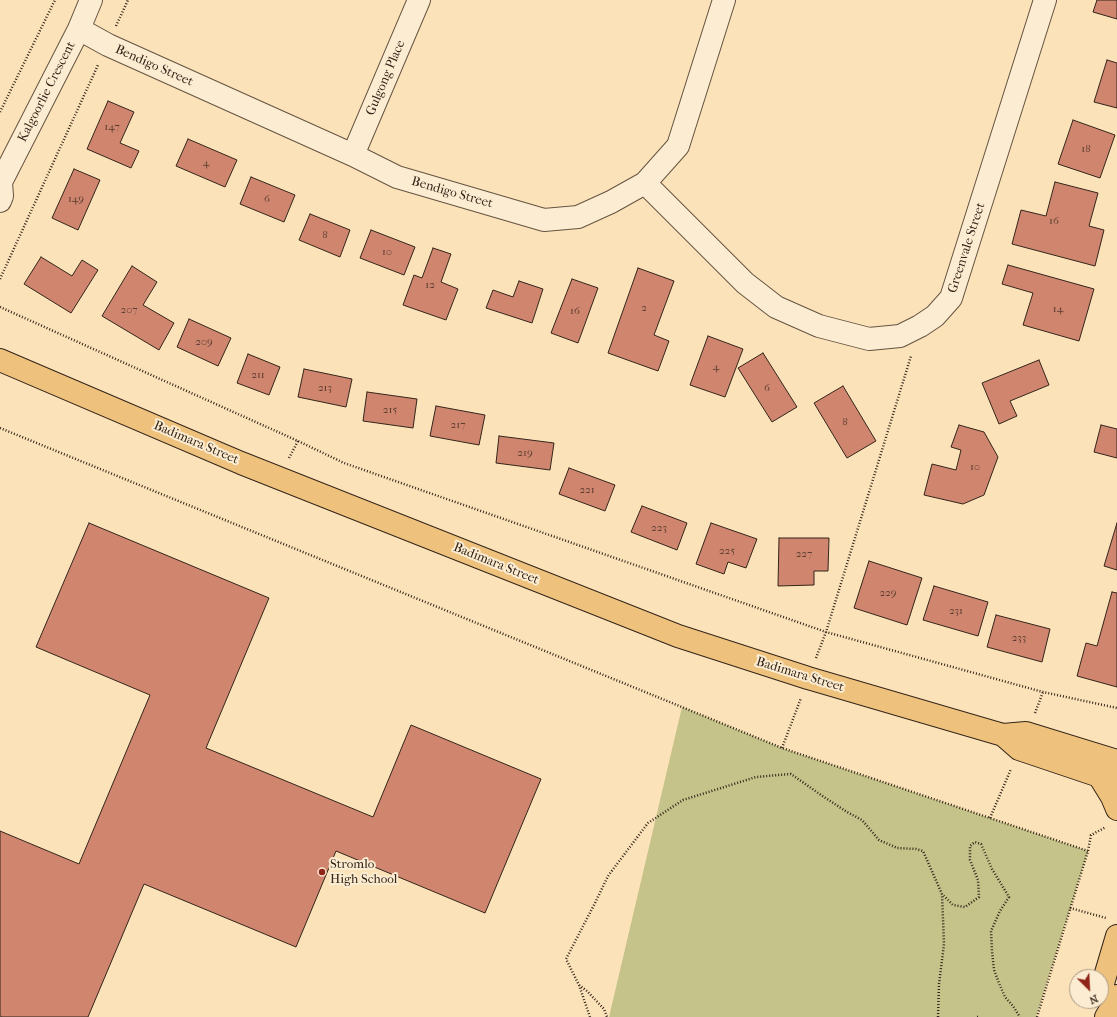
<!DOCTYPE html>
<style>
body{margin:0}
#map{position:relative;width:1117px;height:1017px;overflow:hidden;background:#fbe2b8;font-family:"IM FELL French Canon",serif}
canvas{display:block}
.north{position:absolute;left:1069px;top:969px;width:40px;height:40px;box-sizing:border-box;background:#fcecd1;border:1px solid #ac9c88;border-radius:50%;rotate:156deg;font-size:11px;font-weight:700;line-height:16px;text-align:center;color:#33251a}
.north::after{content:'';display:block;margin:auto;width:14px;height:18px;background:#8f2418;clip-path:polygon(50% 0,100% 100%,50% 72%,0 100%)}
</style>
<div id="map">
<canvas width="1117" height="1017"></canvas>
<div class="north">N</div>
</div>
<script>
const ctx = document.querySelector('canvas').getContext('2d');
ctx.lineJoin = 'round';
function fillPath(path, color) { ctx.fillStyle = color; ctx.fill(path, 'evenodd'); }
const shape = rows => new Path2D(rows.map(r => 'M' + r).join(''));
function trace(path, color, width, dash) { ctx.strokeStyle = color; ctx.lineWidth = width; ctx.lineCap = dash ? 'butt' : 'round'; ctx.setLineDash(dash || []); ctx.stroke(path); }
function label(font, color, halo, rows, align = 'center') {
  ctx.font = font + ' "IM FELL French Canon",serif'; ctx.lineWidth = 4; ctx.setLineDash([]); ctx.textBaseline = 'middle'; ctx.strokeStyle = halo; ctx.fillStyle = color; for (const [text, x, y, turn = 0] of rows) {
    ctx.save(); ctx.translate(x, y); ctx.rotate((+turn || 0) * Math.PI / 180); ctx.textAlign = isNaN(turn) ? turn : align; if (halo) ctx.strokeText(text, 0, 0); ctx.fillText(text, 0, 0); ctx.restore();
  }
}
const green = shape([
 [682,707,782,748,1088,851,1036,1017,609,1017]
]);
const building = shape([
 [1097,0,1117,0,1117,19,1093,12,1097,0],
 [1107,60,1117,63,1117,108,1094,102,1107,60],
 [108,101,134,112,120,143,139,151,131,168,87,149,108,101],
 [1073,120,1115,135,1100,178,1058,164,1073,120],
 [188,139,237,160,225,187,176,166,188,139],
 [74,169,100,180,78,230,52,218,74,169],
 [251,177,295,195,284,222,240,204,251,177],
 [1055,182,1098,193,1089,226,1104,230,1095,266,1012,244,1021,210,1046,216,1055,182],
 [310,214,350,230,340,257,299,240,310,214],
 [371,230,415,247,404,275,360,258,371,230],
 [433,248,451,254,441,282,458,289,446,320,403,305,414,275,422,278,433,248],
 [41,257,72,276,82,260,98,270,71,313,24,284,41,257],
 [1008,265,1094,289,1079,341,1023,325,1033,293,1002,284,1008,265],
 [132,266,157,282,143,305,174,323,159,350,102,316,132,266],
 [638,268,674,281,654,335,669,341,658,371,608,353,638,268],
 [572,279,598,288,578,343,551,333,572,279],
 [519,281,543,289,532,323,486,308,493,290,513,297,519,281],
 [189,319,231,338,218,366,177,347,189,319],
 [708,336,743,349,725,397,690,385,708,336],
 [763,353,797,407,772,422,738,368,763,353],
 [248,354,280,367,269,395,237,383,248,354],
 [1039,360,1049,385,1010,401,1017,416,999,424,982,383,1039,360],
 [304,369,352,379,346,407,298,397,304,369],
 [843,386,876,441,847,458,814,403,843,386],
 [367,392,417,399,413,428,363,421,367,392],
 [436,406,485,415,479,445,430,436,436,406],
 [959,425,984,432,998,457,984,495,963,504,924,495,932,464,956,470,961,450,951,447,959,425],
 [1101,425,1117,429,1117,458,1094,452,1101,425],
 [499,436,554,443,550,470,496,463,499,436],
 [569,468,615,485,605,511,559,494,569,468],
 [642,506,687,523,677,550,631,532,642,506],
 [89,523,269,598,206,748,373,817,411,725,541,779,485,913,336,851,296,947,144,884,88,1017,2,1017,0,1016,0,831,79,864,150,695,36,647,89,523],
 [711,523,757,539,746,568,728,562,724,574,696,564,711,523],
 [1117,523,1117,570,1104,566,1117,523],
 [779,538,829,538,828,571,814,571,814,585,778,586,779,538],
 [869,561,922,578,907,625,854,608,869,561],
 [934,586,988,602,978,636,923,620,934,586],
 [1112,592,1117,593,1117,687,1077,676,1086,643,1097,646,1112,592],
 [996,615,1050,629,1042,662,987,647,996,615]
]);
const path = shape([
 [116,26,128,0],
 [0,112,55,0],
 [0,279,98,65],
 [0,307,298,441,344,463,826,632,1043,692,1117,708],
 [0,428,782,748,1088,851],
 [289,458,298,441],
 [816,658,826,632,911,356],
 [1035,713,1043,692],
 [782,748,801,698],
 [990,818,1011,769],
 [1070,908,1106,918],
 [579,985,587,991,604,1009,607,1017],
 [590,1017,579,985,566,959,595,903,608,876,648,823,683,800,756,777,791,774,821,795,847,812,862,820,879,840,897,848,916,849,923,851,942,894,953,905,965,907,979,897,978,880,970,860,970,846,975,842,981,844,992,869,1009,897,1000,911,991,931,992,951,994,970,999,983,1005,997,1013,1006,1020,1017],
 [938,1017,939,984,944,944,942,894],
 [977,1017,979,1017],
 [1037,1017,1088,851,1091,835,1106,827]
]);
const minor = shape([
 [79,29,108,45,353,155,397,177,544,220,578,217,611,202,645,183,678,146,724,0],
 [353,155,419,0],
 [645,183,745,283,776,307,819,326,869,339,900,336,920,326,935,316,951,298,1045,0],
 [0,201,2,196,1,182,79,29,91,0]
]);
const major = shape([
 [0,360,241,463,678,636,808,678,1003,735,1026,733,1117,761],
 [1003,735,1019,749,1117,782],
 [1099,776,1112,797,1117,809],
 [1101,990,1117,936],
 [1106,1017,1114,1004,1117,996]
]);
const markers = [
 [322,872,4,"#8f2418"]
];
const numberNames = [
 ["147",112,127],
 ["18",1086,149],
 ["4",206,163],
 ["149",76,199],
 ["6",267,199],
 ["16",1054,221],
 ["8",325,235],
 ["10",387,252],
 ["12",430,285],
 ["2",644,308],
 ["14",1058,309],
 ["207",129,310],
 ["16",575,311],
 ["209",204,342],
 ["4",716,367],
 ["211",258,375],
 ["213",325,388],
 ["6",767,388],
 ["215",390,410],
 ["8",845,422],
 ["217",458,425],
 ["219",525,453],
 ["10",975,467],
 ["221",587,490],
 ["223",659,528],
 ["225",727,551],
 ["227",804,554],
 ["229",888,593],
 ["231",956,611],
 ["233",1019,638]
];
const streetNames = [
 ["Bendigo Street",154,66,24],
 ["Gulgong Place",386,78,-67],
 ["Kalgoorlie Crescent",47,92,-63],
 ["Bendigo Street",452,193,16],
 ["Greenvale Street",967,248,-72],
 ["Badimara Street",196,443,23],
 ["Badimara Street",496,564,22],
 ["Badimara Street",800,675,17]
];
const poiNames = [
 ["Stromlo",330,865],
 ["High School",330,880]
];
fillPath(green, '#c5c28a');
fillPath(building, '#cf856e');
trace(building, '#33251a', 1);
trace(minor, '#655442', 24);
trace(major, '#33251a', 24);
trace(path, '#33251a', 2.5, [1, 2]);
trace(minor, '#fcecd1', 22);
trace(major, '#eec17c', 22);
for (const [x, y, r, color] of markers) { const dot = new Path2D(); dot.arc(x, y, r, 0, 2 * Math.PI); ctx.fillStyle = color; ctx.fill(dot); trace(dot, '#fcecd1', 1.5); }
label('11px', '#5a3d2f', null, numberNames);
label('13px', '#33251a', '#fcecd1', streetNames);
label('13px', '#33251a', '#fcecd1', poiNames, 'left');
</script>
